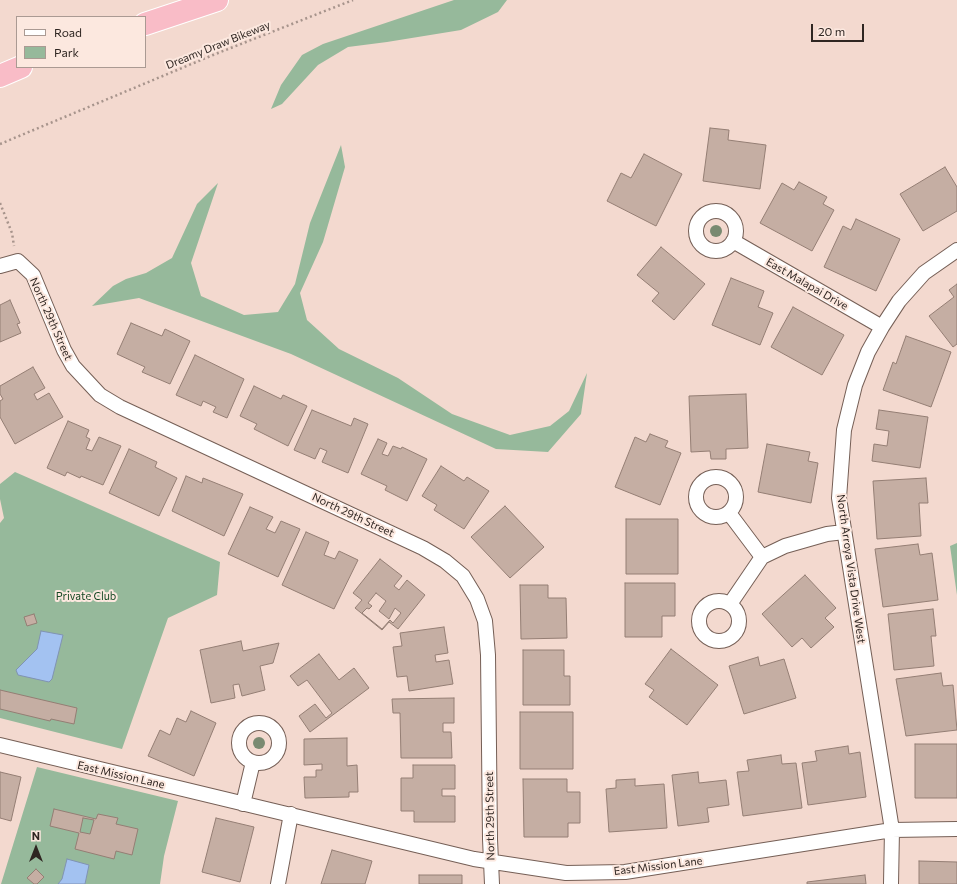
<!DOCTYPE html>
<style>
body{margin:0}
#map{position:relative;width:957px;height:884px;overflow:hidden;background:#f3d9cf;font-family:Commissioner,sans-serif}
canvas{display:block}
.legend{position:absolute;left:16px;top:16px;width:130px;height:52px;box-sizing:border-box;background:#fce8df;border:1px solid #aa9a93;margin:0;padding:5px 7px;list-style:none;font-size:12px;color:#2f2622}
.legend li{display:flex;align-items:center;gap:8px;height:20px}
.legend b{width:20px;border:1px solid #aa9a93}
.north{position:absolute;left:16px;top:828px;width:40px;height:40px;-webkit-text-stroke:3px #fce8df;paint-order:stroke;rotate:0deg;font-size:11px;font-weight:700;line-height:16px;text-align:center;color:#2f2622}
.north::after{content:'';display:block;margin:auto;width:14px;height:18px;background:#2f2622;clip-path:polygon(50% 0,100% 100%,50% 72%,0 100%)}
.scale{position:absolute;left:811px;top:24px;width:53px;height:18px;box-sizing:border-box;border:2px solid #2f2622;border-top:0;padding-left:5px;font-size:12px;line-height:14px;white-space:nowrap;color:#2f2622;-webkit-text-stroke:3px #fce8df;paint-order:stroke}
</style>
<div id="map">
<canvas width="957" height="884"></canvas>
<ul class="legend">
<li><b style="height:5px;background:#fff"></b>Road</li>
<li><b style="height:11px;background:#96b99b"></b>Park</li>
</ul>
<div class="north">N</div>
<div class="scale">20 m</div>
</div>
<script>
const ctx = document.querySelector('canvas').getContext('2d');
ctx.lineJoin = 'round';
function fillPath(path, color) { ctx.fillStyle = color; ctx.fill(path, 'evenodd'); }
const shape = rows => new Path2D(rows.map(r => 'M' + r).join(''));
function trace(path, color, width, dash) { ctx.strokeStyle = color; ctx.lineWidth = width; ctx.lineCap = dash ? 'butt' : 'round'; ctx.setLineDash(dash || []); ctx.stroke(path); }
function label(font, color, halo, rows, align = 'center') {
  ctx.font = font + ' Commissioner,sans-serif'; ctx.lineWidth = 4; ctx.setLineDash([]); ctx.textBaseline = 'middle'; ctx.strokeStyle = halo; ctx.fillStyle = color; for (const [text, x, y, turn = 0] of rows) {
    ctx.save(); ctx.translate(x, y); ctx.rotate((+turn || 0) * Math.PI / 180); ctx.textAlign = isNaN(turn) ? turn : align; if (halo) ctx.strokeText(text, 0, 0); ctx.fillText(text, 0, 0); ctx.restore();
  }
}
const green = shape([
 [454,0,507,0,498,12,461,30,387,42,348,47,318,65,282,104,271,109,281,85,302,55,323,44],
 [341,145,345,167,323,242,300,293,307,320,339,349,398,378,452,414,510,435,550,426,569,411,587,373,581,414,548,452,496,449,291,354,139,298,92,306,113,286,126,279,146,273,172,258,197,204,218,183,191,263,201,296,244,315,278,312,295,284,310,223],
 [15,472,220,562,217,595,168,618,122,749,0,718,0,523,4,518,0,499,0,484],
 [957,543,957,595,950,546],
 [37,767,178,801,164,856,160,884,1,884]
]);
const water = shape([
 [41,631,63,635,52,679,49,682,18,675,16,670,37,649,41,631],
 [67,859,89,865,85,884,58,884,62,879,67,859]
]);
const building = shape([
 [710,128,729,130,728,140,766,145,760,189,703,181,710,128],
 [644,154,682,174,656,226,607,201,621,173,631,178,644,154],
 [945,167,957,187,957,211,923,231,900,194,945,167],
 [799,182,827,197,823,204,834,210,812,251,760,223,782,183,794,190,799,182],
 [856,219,900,239,876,291,824,267,843,226,851,230,856,219],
 [661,247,705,284,674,320,652,301,659,293,637,275,661,247],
 [731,278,764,291,758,307,773,313,760,345,712,325,731,278],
 [957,284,957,344,953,347,929,316,954,297,949,290,957,284],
 [10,300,20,323,17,324,21,333,0,342,0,305,10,300],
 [793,307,844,335,822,375,771,347,793,307],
 [131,323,162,336,165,329,190,341,170,384,142,372,145,367,117,354,131,323],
 [906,336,951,352,931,407,883,390,893,362,896,364,906,336],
 [195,355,244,379,227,418,213,412,216,407,203,401,201,406,176,395,195,355],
 [33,367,45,388,34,394,37,400,49,393,63,417,15,444,0,417,0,401,3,399,0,394,0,386,33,367],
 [254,386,281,399,283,395,307,406,288,446,254,429,257,424,240,416,254,386],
 [746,394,748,448,726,449,726,459,711,459,710,451,691,452,689,396,746,394],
 [312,410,351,426,354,418,368,424,348,473,322,462,327,451,320,448,315,459,294,450,312,410],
 [879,410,928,417,920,468,872,461,874,444,887,446,889,431,876,429,879,410],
 [68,421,89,430,86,437,90,439,86,449,92,451,99,437,121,446,103,485,81,476,80,478,67,472,65,476,47,468,68,421],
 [650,434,668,441,665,447,681,453,660,505,615,487,635,437,646,442,650,434],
 [378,439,387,443,382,454,388,456,393,446,401,449,402,447,427,459,407,501,385,490,387,486,361,474,378,439],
 [767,444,810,452,808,461,818,463,811,503,758,492,767,444],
 [129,449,157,462,155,467,177,478,159,516,109,493,129,449],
 [441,466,464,481,467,477,489,491,464,529,434,510,437,505,422,496,441,466],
 [186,476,202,483,203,478,243,494,224,536,172,511,186,476],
 [926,478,928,503,919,503,921,536,877,539,873,481,926,478],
 [505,506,544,547,510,578,471,537,505,506],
 [250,507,273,517,266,529,275,533,281,521,300,529,278,577,228,554,250,507],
 [626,519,678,519,678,574,626,574,626,519],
 [306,532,329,542,324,555,335,559,339,551,358,560,334,609,282,585,306,532],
 [918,544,920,555,932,553,938,600,883,607,875,549,918,544],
 [380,559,402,576,394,586,399,590,407,580,425,595,398,629,389,622,382,630,355,608,362,600,353,593,380,559],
 [805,575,836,608,825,618,834,627,811,648,802,638,792,647,762,614,805,575],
 [625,583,675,583,675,616,662,616,662,637,625,637,625,583],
 [520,585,548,585,548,598,566,598,567,638,521,639,520,585],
 [376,593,386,601,379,611,389,619,395,608,401,613,393,623,390,620,382,629,362,613,367,608,369,609,372,606,368,603,376,593],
 [933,609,936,636,931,636,934,666,894,670,888,614,933,609],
 [34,614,37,623,27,626,24,617,34,614],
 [444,627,448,653,435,655,436,662,449,660,453,684,409,691,407,676,397,677,393,647,402,646,400,633,444,627],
 [241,641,243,651,279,643,273,663,260,666,265,690,242,696,239,684,233,685,235,698,211,703,200,650,241,641],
 [671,649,718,685,687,725,649,697,654,690,645,684,671,649],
 [523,650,564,650,564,676,570,676,570,705,523,705,523,650],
 [319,654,339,680,354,668,369,688,310,732,299,716,315,704,326,718,332,713,307,680,298,686,290,676,319,654],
 [758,657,760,666,784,659,796,698,744,714,729,666,758,657],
 [941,673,943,686,953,685,957,730,906,736,896,679,941,673],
 [0,690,77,708,74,724,51,719,50,721,0,709,0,690],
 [454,698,454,723,443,723,443,732,451,732,452,758,401,758,400,713,393,713,392,699,454,698],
 [191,711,216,723,194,776,148,756,160,730,170,735,177,718,186,722,191,711],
 [520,712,573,712,573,769,520,769,520,712],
 [347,738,347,766,357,765,358,792,349,792,349,797,305,798,304,777,316,777,316,770,322,770,322,764,304,765,304,739,347,738],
 [915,744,957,744,957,798,915,798,915,744],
 [848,746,849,754,860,752,866,797,808,805,802,763,817,761,815,751,848,746],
 [781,755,782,764,796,763,802,808,743,816,737,772,749,771,747,760,781,755],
 [413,765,455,765,455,789,442,789,442,796,455,796,455,822,414,822,414,811,401,811,401,778,413,778,413,765],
 [0,772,21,777,11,821,0,818,0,772],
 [698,772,699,783,726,780,729,805,707,808,709,822,678,826,672,775,698,772],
 [523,779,567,779,567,792,580,792,580,823,568,823,568,837,524,837,523,779],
 [635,779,635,786,664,784,667,828,609,832,606,789,616,788,616,780,635,779],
 [54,809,96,819,98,814,118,818,116,824,138,829,132,855,116,851,114,859,75,849,79,833,50,826,54,809],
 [83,818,94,820,90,834,80,832,83,818],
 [216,818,254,827,240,882,202,872,216,818],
 [332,850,372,861,365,884,321,884,332,850],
 [919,861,957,862,957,884,919,884,919,861],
 [36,869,44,877,37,884,34,884,27,878,36,869],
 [419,875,462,875,462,884,419,884,419,875],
 [865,875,866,884,807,884,807,882,865,875]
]);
const path = shape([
 [0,144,213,55,353,0],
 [0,203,12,233,14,246]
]);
const minor = shape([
 '696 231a20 20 0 1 1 40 0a20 20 0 1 1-40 0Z',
 [733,241,882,327],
 [0,266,18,261,33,275,64,350,73,366,100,395,120,407,423,548,445,561,463,576,477,599,485,621,488,655,490,839,492,884],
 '696 497a20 20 0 1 1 40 0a20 20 0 1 1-40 0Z',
 [729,513,762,557],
 '699 621a20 20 0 1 1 40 0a20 20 0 1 1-40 0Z',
 [730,604,762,557,785,546,827,534,844,532],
 '239 743a20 20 0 1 1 40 0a20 20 0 1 1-40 0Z',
 [0,745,474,859,566,873,625,872,892,830,957,829],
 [243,804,253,762],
 [278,884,291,814],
 [891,884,892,830,889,811,839,498,844,430,855,385,868,352,882,327,899,301,924,273,957,250]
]);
const motorway = shape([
 [145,24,217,0],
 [0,76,21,67]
]);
const trees = [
 [716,231],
 [259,743]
];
const streetNames = [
 ["Dreamy Draw Bikeway",218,45,-22],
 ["East Malapai Drive",807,284,30],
 ["North 29th Street",51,319,66],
 ["North 29th Street",353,515,25],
 ["North Arroya Vista Drive West",851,569,82],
 ["East Mission Lane",121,775,13],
 ["North 29th Street",490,816,-91],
 ["East Mission Lane",658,866,-7]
];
const parkNames = [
 ["Private Club",86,596]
];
fillPath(green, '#96b99b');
fillPath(water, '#a3c2f1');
trace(water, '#8093b3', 1);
fillPath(building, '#c5aea3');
trace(building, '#947e74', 1);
trace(minor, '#755f56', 16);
trace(motorway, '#fff', 24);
trace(path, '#a7948c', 2.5, [2, 3]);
trace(minor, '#fff', 14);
trace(motorway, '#f9bcc7', 22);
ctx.fillStyle = '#798a71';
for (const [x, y] of trees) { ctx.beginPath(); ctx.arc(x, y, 6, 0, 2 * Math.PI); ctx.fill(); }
label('11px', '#2f2622', '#fce8df', streetNames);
label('11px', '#164924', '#fce8df', parkNames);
</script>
